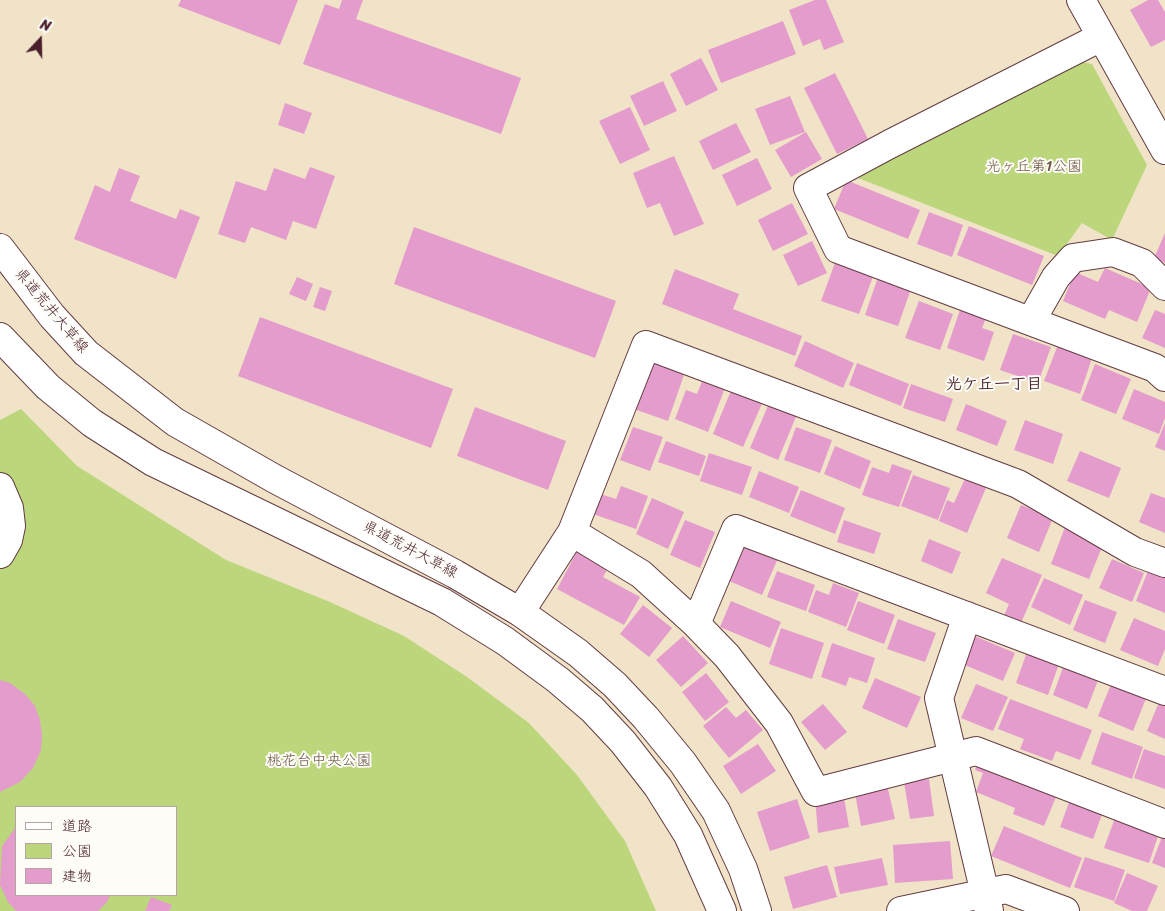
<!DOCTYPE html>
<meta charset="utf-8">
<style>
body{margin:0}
#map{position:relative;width:1165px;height:911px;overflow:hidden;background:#f0e3c7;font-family:Sriracha,"Klee One",sans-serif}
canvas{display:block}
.legend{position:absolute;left:15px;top:806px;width:162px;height:90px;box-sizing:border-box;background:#fdfcf7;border:1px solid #b5a4a5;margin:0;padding:6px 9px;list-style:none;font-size:15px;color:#4a1f2b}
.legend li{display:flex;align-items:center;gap:10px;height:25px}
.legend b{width:25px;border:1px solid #b5a4a5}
.north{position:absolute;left:15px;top:15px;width:50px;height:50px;-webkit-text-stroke:4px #fdfcf7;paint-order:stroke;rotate:21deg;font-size:14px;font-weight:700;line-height:20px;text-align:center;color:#4a1f2b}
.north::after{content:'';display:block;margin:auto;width:18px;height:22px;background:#4a1f2b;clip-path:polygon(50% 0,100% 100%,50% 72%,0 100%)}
</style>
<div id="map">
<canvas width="1165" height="911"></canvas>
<ul class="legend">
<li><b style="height:6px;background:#fff"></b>道路</li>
<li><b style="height:14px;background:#bcd67b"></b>公園</li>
<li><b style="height:14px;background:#e49ccc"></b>建物</li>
</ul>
<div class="north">N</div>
</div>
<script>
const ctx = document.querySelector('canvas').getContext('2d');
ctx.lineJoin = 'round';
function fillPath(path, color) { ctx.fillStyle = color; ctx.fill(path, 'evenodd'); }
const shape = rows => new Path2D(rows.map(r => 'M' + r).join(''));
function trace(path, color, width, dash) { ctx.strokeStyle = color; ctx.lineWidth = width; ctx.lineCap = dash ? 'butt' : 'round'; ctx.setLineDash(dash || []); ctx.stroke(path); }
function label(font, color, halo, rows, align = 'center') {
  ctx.font = font + ' Sriracha,"Klee One",sans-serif'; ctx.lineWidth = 4; ctx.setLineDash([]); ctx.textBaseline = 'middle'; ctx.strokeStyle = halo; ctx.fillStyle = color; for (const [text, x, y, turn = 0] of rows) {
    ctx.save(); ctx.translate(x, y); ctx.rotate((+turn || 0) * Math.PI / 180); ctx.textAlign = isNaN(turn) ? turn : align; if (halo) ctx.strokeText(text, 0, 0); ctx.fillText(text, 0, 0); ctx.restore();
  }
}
const green = shape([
 [1082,62,1092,64,1147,165,1112,240,1082,223,1058,256,853,176],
 [21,409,77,466,226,560,330,602,404,636,467,677,529,723,577,775,625,841,656,911,0,911,0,420],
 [16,807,176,807,176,895,16,895]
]);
const building = shape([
 [181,0,298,0,280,45,178,6],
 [342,0,363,0,356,19,521,78,501,134,303,64,325,4,339,9],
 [815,0,826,0,844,42,824,50,820,39,803,46,789,10],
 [1148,0,1158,0,1165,12,1165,40,1151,47,1130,10],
 [783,21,796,54,721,83,708,50],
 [701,58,718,90,686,106,670,74],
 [835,73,868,139,837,154,804,88],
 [663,81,677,111,644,126,630,96],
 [790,96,805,132,770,145,755,109],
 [285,103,312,113,304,134,278,125],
 [630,107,650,150,620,164,599,121],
 [736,123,751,152,713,170,699,141],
 [806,132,822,159,791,177,775,150],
 [674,156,704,224,674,236,660,203,647,208,633,173],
 [757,158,772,189,737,206,722,175],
 [310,167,335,176,316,229,293,221,286,240,251,227,245,243,218,234,236,181,266,191,274,168,305,179],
 [119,168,140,176,130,201,176,219,180,209,200,217,176,279,74,239,95,185,110,192],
 [846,180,920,210,908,239,834,209],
 [792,203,808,234,773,251,758,220],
 [929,212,963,225,952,257,917,244],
 [969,226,1044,256,1032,285,957,255],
 [414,227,616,301,595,358,394,284],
 [1165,233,1165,263,1154,258],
 [812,241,827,273,798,286,783,255],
 [836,260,874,274,859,314,821,301],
 [1105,268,1151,288,1137,322,1109,310,1105,319,1063,301,1075,272,1098,282],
 [675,269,739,294,733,309,802,336,795,356,662,304],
 [297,277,313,284,306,301,289,294],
 [878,277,911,289,898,326,865,315],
 [320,287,332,291,325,311,313,307],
 [919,301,953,314,940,350,905,338],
 [962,304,988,313,982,328,994,332,984,361,947,348],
 [1155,310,1165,314,1165,348,1142,338],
 [260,317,453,389,431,448,238,376],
 [1013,334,1051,347,1038,383,1000,370],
 [805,341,854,363,843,388,794,366],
 [1059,342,1093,355,1080,394,1044,381],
 [651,357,686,369,668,421,634,409],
 [857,363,909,384,901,406,849,385],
 [1095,364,1131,379,1116,414,1081,400],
 [703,379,725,388,708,432,675,419,686,390,697,394],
 [911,384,953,399,945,422,903,408],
 [733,386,764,399,743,447,713,434],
 [1134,389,1165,402,1165,418,1159,434,1122,419],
 [770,401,798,412,778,460,750,448],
 [966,404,1007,421,997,446,956,430],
 [475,407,566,441,548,490,457,456],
 [1025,420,1063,434,1053,464,1014,450],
 [1165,423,1165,451,1155,447],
 [633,427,663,437,650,471,620,460],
 [796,427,832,440,820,473,784,460],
 [666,441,706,456,699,476,658,462],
 [835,446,871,461,860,489,824,474],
 [1080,451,1121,468,1109,498,1067,481],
 [709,453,752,467,742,495,700,481],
 [892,464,912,471,899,507,862,495,872,467,889,473],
 [759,471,799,487,789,513,749,497],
 [967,474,988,483,967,533,939,521,947,500,954,503],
 [913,475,950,488,938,520,901,506],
 [621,486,648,496,636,529,590,513,597,493,616,499],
 [801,490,845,508,835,534,790,516],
 [1151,493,1165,498,1165,533,1139,522],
 [652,498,684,512,668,549,636,534],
 [1021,505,1053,518,1039,552,1007,538],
 [685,520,715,532,700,568,670,555],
 [844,520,881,533,874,554,837,542],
 [1065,527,1104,542,1089,579,1051,564],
 [738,539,779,556,762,595,722,578],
 [929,539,961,552,952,574,921,561],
 [581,544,612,561,603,577,640,597,624,625,557,589],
 [1002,558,1042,575,1017,632,1000,625,1009,604,986,593],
 [1112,559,1144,573,1132,602,1099,588],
 [777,571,815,585,806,611,767,597],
 [1148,571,1165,578,1165,613,1136,601],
 [1044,578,1083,595,1070,625,1031,607],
 [833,583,859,593,846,627,808,612,816,590,829,595],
 [1085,600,1117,612,1105,643,1073,630],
 [731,601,781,622,770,648,720,627],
 [858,601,895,615,884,644,847,630],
 [643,605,672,628,649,657,620,634],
 [1134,618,1165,631,1165,649,1158,666,1120,650],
 [898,619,936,633,925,662,887,649],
 [781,628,824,643,812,679,769,664],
 [972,635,1015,653,1003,681,960,663],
 [683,636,708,663,681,687,656,660],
 [832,643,875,658,867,683,849,677,846,686,821,677],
 [1028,649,1060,661,1048,695,1016,683],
 [1065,662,1100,675,1087,709,1053,695],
 [706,673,729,702,705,721,682,692],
 [1114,677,1149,691,1133,731,1098,716],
 [875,678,921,697,907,728,862,708],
 [0,680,10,683,25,694,35,706,40,720,42,735,41,750,33,768,20,782,0,792],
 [976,684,1008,697,993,731,961,718],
 [1162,695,1165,696,1165,739,1147,731],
 [1010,699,1092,730,1080,760,1056,751,1052,761,1020,749,1024,739,998,729],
 [823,704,847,732,825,750,801,722],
 [726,707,736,718,746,710,763,730,729,758,703,726],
 [1102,732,1143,747,1132,779,1091,764],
 [758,744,776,771,741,794,723,766],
 [1144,749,1165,756,1165,789,1134,778],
 [982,753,1061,785,1044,826,1013,814,1015,808,976,792,983,773,975,770],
 [929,779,934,816,910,819,904,782],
 [886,781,895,819,861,826,854,788],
 [843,791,849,827,818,833,815,798],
 [1071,797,1104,809,1093,839,1060,827],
 [797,799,810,838,770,851,757,812],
 [1119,807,1162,824,1149,863,1104,848],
 [1004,826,1082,858,1070,888,991,856],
 [16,827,16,895,110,895,107,902,98,911,16,911,8,902,0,885,2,846],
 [1165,829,1165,868,1152,863],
 [950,841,953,879,895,883,893,845],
 [1085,857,1125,870,1114,901,1074,887],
 [882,858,888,885,840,894,834,867],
 [827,865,837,897,793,909,784,877],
 [1127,873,1158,886,1147,911,1132,911,1114,903],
 [151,897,172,905,169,911,145,911]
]);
const minor = shape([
 [1081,0,1165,150],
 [1101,37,890,144,808,188,838,249,1155,368,1165,377],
 [1031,321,1056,277,1073,258,1113,252,1142,263,1165,286],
 [0,487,9,508,11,526,8,540,0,554],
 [572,532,641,574,696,624,727,656,779,723,816,792,976,751,1165,824],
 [520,612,572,532,646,345,1018,484,1135,552,1165,563],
 [967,616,939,698,989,911],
 [696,624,736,529,1165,691],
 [901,911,1006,889,1065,911]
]);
const major = shape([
 [0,248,52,316,86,353,175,422,275,479,455,574,520,612,578,653,615,685,646,718,683,763,716,811,743,869,757,911],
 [0,337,48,387,92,423,153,462,442,602,505,641,558,680,592,709,623,742,658,787,688,835,722,911]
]);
const parkNames = [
 ["光ヶ丘第1公園",1034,167],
 ["桃花台中央公園",319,761]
];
const streetNames = [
 ["県道荒井大草線",51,311,50],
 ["県道荒井大草線",410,550,28]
];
const neighbourhoodNames = [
 ["光ケ丘一丁目",994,385]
];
fillPath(green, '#bcd67b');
fillPath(building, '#e49ccc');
trace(minor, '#633c42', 30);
trace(major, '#633c42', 30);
trace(minor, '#fff', 28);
trace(major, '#fff', 28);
label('15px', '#6c5643', '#fdfcf7', parkNames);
label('15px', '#4a1f2b', '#fdfcf7', streetNames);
label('bold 16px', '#4a1f2b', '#fdfcf7', neighbourhoodNames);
</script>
